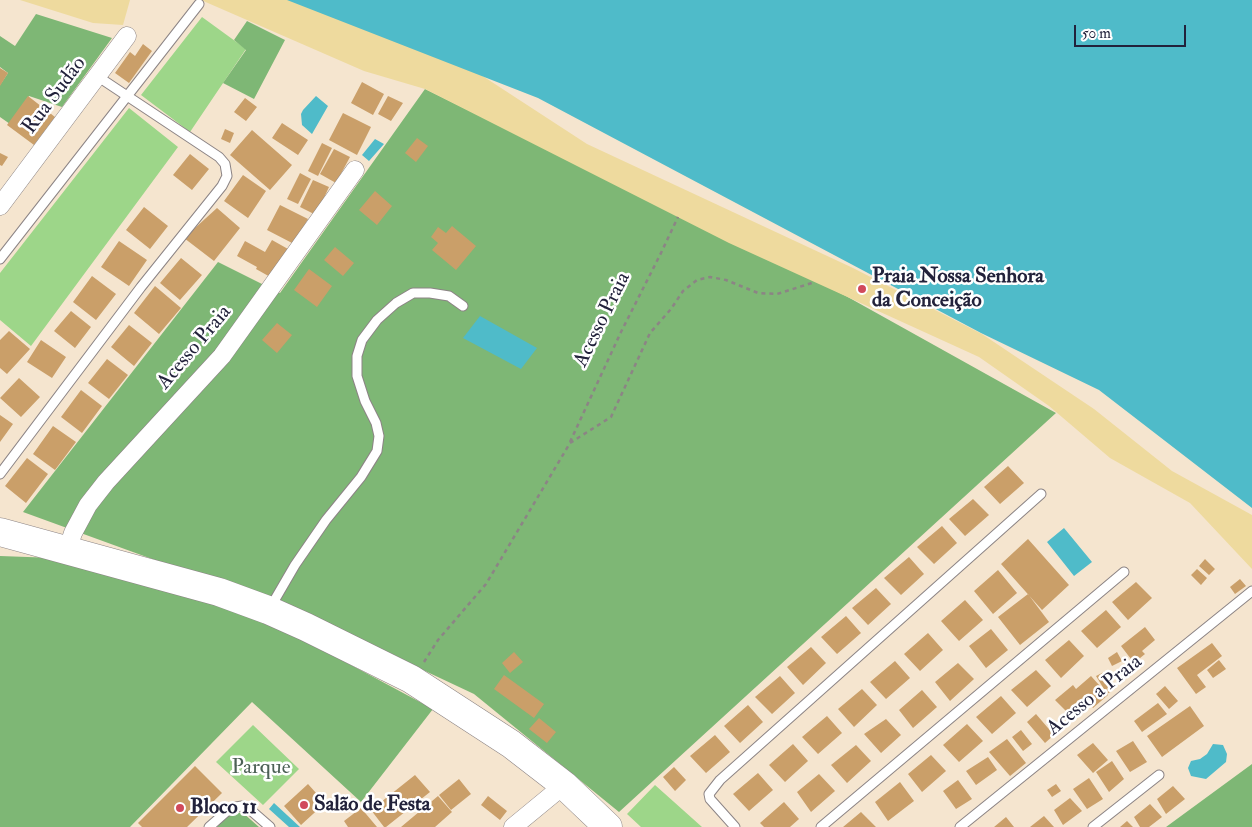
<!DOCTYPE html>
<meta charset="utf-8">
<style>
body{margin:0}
#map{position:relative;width:1252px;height:827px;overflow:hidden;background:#f5e5cf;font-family:"IM FELL Double Pica",serif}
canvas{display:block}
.scale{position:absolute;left:1074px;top:25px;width:112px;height:22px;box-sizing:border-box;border:2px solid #22223b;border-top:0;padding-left:6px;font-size:15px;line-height:18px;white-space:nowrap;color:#22223b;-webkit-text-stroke:4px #fff;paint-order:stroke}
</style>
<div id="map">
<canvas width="1252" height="827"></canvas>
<div class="scale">50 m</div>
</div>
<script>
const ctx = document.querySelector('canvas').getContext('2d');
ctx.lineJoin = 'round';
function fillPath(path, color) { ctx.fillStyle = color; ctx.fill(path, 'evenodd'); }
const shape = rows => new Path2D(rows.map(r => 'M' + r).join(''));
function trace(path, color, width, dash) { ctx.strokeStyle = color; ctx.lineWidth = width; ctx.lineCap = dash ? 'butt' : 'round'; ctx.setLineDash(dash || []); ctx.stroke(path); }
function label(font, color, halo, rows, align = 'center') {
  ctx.font = font + ' "IM FELL Double Pica",serif'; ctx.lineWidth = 5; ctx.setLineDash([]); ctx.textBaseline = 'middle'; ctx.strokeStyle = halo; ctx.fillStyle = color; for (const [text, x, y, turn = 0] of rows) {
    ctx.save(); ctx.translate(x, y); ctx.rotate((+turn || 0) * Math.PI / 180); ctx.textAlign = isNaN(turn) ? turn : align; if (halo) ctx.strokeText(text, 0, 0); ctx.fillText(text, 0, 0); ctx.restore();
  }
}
const green = shape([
 [202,17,246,49,190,132,141,95],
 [129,108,178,147,31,346,0,320,0,273],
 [253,725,299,769,263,805,216,762],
 [655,785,702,827,641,827,627,814]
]);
const forest = shape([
 [36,14,112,38,62,107,29,96,10,124,0,117,0,85,8,73,0,67,0,36,15,46],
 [247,21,285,40,254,99,223,83,246,50,234,40],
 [425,89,846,296,1056,413,619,812,474,694,306,615,23,512,218,262,280,293],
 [0,556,55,558,245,601,338,658,433,709,361,802,252,702,130,827,0,827],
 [1252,764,1252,827,1166,827],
 [242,812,259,827,217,827,226,817]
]);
const sand = shape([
 [20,0,130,0,123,25,93,23],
 [201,0,301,0,455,58,587,144,853,268,982,334,1094,409,1172,471,1252,515,1252,569,1190,503,1110,458,1049,406,979,357,729,243,425,89,364,71]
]);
const water = shape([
 [287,0,1252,0,1252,508,1099,390,981,333,538,98],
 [316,96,328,106,312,134,302,125,301,114,303,110],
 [375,139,384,144,369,161,362,155],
 [480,316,537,348,521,369,463,338],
 [1064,528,1092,562,1074,576,1047,542],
 [1213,744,1223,745,1227,754,1226,762,1206,779,1191,776,1188,768,1191,761,1200,759,1207,754],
 [274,803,300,827,289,827,269,809]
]);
const building = shape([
 [143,44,152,51,129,83,115,73,130,52,135,56],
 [0,68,8,73,0,86],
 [362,82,384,94,373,115,351,103],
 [28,96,55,117,34,145,7,125],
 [388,96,403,103,391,121,378,114],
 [245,98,257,107,246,121,234,112],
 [343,113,371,127,357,155,329,140],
 [282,123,308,140,298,155,272,138],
 [225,129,234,133,230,143,221,139],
 [252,130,292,165,270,190,230,155],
 [417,138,428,146,416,162,405,153],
 [322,143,332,148,318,176,308,171],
 [334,149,350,157,336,183,320,174],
 [0,153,8,157,2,166,0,165],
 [190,154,209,169,192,190,173,175],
 [300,173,311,179,298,204,287,199],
 [243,175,266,191,248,218,224,201],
 [313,180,329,187,316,215,300,207],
 [375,191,392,206,377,225,359,210],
 [280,205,308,219,294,244,267,230],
 [144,207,168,226,150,249,126,230],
 [217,208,240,228,214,261,184,238],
 [452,226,476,246,456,270,432,250,438,243,431,237,438,227,446,233],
 [272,240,288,249,272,278,256,269,257,267,237,256,245,241,265,252],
 [119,241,147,260,129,286,101,267],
 [335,247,354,263,343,276,324,260],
 [181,258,202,275,180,300,160,283],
 [309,269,332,286,317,307,294,290],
 [92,276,116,294,96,320,73,302],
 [155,286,181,308,159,334,134,313],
 [71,311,91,327,75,348,54,331],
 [277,323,292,335,277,353,262,340],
 [129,325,152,343,134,366,111,347],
 [9,331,30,349,7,374,0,368,0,340],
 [41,340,66,357,52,378,27,362],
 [107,359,128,375,109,399,88,383],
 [19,378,40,397,21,417,0,398],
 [81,390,102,406,82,433,61,417],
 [0,415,13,424,0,442],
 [53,426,76,442,55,470,33,454],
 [27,458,48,474,26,503,5,486],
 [1008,466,1024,483,1000,504,984,487],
 [973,499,989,515,965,536,949,519],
 [942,526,957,543,934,564,917,547],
 [1028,539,1069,585,1042,610,1001,564],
 [909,557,924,574,901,595,884,578],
 [1205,559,1215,569,1209,575,1199,566],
 [1197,569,1207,578,1201,585,1191,575],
 [998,570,1017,593,993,614,974,591],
 [1240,579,1246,586,1235,594,1230,587],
 [1136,582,1152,598,1128,620,1112,602],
 [876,588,891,604,868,625,852,608],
 [1028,594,1049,622,1020,645,998,617],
 [965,600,983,620,959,641,941,621],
 [1106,610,1121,627,1097,648,1081,631],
 [846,616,861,633,837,654,821,637],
 [1145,627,1155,640,1142,651,1145,654,1134,663,1121,646],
 [991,629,1008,650,986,668,969,646],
 [928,633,943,650,920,671,904,654],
 [1069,640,1084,656,1061,678,1045,660],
 [1212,643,1222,656,1197,675,1206,687,1196,694,1177,668],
 [811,647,826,663,803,685,787,667],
 [514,652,523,662,510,673,502,663],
 [1117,652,1122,661,1112,666,1108,658],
 [1219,660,1226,669,1213,678,1207,670],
 [895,661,910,678,886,699,870,682],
 [958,663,974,679,950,701,935,682],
 [1036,670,1051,686,1027,707,1011,690],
 [1106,671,1116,688,1107,694,1096,676],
 [504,675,544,704,534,718,494,689],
 [780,676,795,693,772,714,755,697],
 [1091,676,1108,695,1093,708,1088,702,1070,715,1055,700,1073,685,1076,689],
 [1165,686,1178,701,1169,709,1156,694],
 [862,689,877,705,854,727,838,709],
 [922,690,937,707,913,728,899,710],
 [1001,696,1016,713,992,734,976,717],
 [1158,703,1167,714,1142,732,1134,721],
 [748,705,763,722,740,743,724,726],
 [1190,706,1204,726,1162,757,1147,736],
 [1036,714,1054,735,1045,743,1027,722],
 [827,716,842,733,818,754,802,737],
 [539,718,556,732,547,743,529,729],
 [886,719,901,735,881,753,864,734],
 [967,724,983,741,959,762,943,745],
 [1021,730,1032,744,1023,751,1012,737],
 [715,735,730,752,706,773,690,756],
 [1007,739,1026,763,1010,776,989,752],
 [1133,741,1147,762,1130,772,1116,751],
 [1093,743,1108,760,1093,773,1077,755],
 [793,744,808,761,785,782,769,765],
 [856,745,871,761,847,783,831,765],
 [931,755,946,771,922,792,908,774],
 [988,757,997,770,976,785,966,771],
 [1112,761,1124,779,1109,792,1096,772],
 [195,766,222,793,187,827,142,827,138,823],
 [674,767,686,780,675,791,663,777],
 [758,773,773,790,749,811,733,794],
 [819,774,835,791,811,812,797,792],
 [415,775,430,792,386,827,384,827,371,810],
 [1089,778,1103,799,1087,809,1073,789],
 [459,779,471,794,451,810,439,795],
 [958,780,972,799,956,809,943,791],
 [900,782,914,801,888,821,875,802],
 [308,784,325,803,301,825,284,806],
 [1056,784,1061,791,1052,797,1047,790],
 [1173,786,1185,799,1166,814,1157,799],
 [438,796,452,812,435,827,401,827],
 [488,796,507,811,500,820,481,805],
 [1070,798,1082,811,1063,825,1054,810],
 [784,802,799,819,790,827,764,827,760,823],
 [1150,804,1162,817,1149,827,1140,827,1134,817],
 [361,808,377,827,348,827,344,821],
 [861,812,876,827,843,827],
 [1044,816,1054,827,1030,827],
 [1006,817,1014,827,994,827],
 [1127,821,1133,827,1120,827]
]);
const path = shape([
 [570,442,621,332,660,255,678,217],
 [424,662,438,640,486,584,570,443,611,417,650,333,671,309,683,291,697,280,710,277,726,280,758,293,777,294,815,282]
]);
const service = shape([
 [0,259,199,4],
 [0,474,141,287,222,186,227,176,225,164,219,157,97,76],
 [270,608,295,565,326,520,361,477,377,451,379,436,376,423,365,401,357,376,357,356,362,340,377,320,396,303,413,293,430,293,449,296,463,306],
 [209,827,226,812,236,807,242,806,247,807,270,827],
 [735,827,710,799,709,794,720,780,1041,494],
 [821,827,1124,572],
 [960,827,1252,591],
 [1093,827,1159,775]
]);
const minor = shape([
 [0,206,127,36],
 [67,551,73,533,88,505,106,482,222,356,355,170],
 [513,827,564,785]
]);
const primary = shape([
 [0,532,219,592,268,610,306,627,411,679,511,744,564,785,608,827]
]);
const markers = [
 [862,289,5,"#d1495b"],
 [304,805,5,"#d1495b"],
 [180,808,5,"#d1495b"]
];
const streetNames = [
 ["Rua Sudão",55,96,-53],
 ["Acesso Praia",603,320,-64],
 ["Acesso Praia",195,348,-50],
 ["Acesso a Praia",1095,696,-39]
];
const poiNames = [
 ["Praia Nossa Senhora",872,277],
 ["da Conceição",872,301],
 ["Salão de Festa",314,805],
 ["Bloco 11",190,808]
];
const parkNames = [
 ["Parque",261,768]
];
fillPath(green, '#9dd689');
fillPath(forest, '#7eb775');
fillPath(sand, '#eeda9e');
fillPath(water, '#4fbbc9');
fillPath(building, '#ca9f69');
trace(service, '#8c8485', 11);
trace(minor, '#8c8485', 19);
trace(primary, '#8c8485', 29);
trace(path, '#8c8485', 2.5, [4, 4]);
trace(service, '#fff', 9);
trace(minor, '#fff', 18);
trace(primary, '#fff', 28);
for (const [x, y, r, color] of markers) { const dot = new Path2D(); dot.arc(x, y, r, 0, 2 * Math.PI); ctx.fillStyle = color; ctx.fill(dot); trace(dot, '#fff', 2); }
label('21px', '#22223b', '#fff', streetNames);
label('bold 21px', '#22223b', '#fff', poiNames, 'left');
label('21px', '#4d6156', '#fff', parkNames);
</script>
